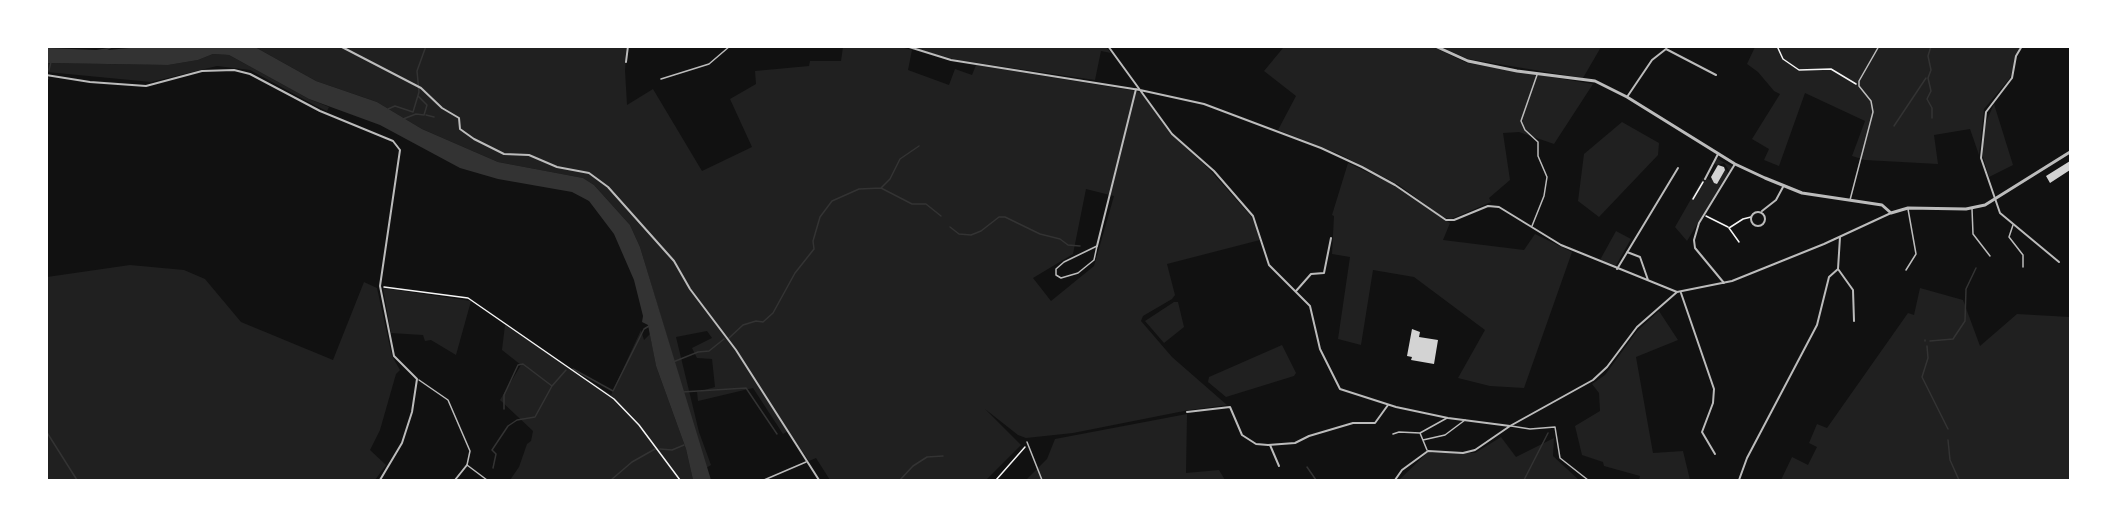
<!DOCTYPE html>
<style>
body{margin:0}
#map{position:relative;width:2117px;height:527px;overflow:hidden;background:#111;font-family:"Noto Serif",serif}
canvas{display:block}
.frame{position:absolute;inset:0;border:48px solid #fff;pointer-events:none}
</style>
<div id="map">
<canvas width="2117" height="527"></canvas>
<div class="frame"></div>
</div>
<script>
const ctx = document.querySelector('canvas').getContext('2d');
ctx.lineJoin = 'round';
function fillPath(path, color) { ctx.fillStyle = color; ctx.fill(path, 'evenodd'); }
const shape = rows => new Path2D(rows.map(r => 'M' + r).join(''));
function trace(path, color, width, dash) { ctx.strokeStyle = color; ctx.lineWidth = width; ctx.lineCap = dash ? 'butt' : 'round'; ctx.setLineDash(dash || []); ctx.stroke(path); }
const green = shape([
 [1105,46,1111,53,1101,51,1095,80,957,60,909,47],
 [1431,46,1467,63,1593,84,1554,144,1519,132,1503,133,1510,180,1489,198,1491,202,1451,219,1442,217,1399,185,1339,154,1278,130,1296,96,1264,71,1283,48,1271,47],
 [255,47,627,47,625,70,627,105,653,89,702,171,752,147,730,99,756,84,755,71,809,66,810,61,841,61,843,47,900,47,912,50,908,70,949,85,955,69,972,75,976,65,1136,91,1141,93,1172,135,1208,168,1250,215,1256,226,1260,240,1167,264,1175,295,1172,299,1143,316,1141,321,1172,357,1227,405,1189,410,1073,433,1026,438,1018,435,985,409,1021,445,986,480,830,480,816,458,809,461,788,431,783,434,753,388,698,401,697,392,715,387,712,359,697,358,692,348,712,338,707,331,676,337,699,432,711,465,706,468,640,247,630,225,594,185,583,178,498,162,422,129,377,102,316,81],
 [1086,189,1114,196,1094,266,1051,301,1033,278,1073,254],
 [1441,47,1601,47,1583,78,1468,59],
 [1755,47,2020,47,2010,78,1984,109,1979,155,1970,129,1934,135,1938,164,1865,160,1852,156,1865,121,1805,93,1779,166,1764,160,1769,149,1752,139,1780,94,1774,91,1758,72,1747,64],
 [213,54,229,55,309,99,329,107,327,111,316,106,250,70,217,66,151,82,47,72,47,63,168,65,198,60],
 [1994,104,2013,165,1989,177,1983,157,1983,141,1986,122],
 [1622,122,1659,143,1658,155,1599,217,1578,201,1584,154],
 [1716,158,1733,167,1730,172,1724,163,1718,165,1724,167,1728,173,1687,241,1675,227,1703,178,1711,180,1717,165,1713,163],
 [1348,163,1390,183,1450,223,1443,240,1524,250,1535,234,1572,252,1524,388,1490,386,1458,378,1485,330,1414,277,1373,270,1361,345,1338,339,1350,257,1332,254,1334,216,1332,215],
 [1616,231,1631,239,1615,267,1600,260],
 [130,265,184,270,205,279,241,322,333,360,364,282,377,288,392,356,400,370,396,374,380,430,370,450,386,465,375,480,47,480,47,277],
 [383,288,471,301,456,355,431,340,425,341,423,335,391,333],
 [1920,288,1963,300,1980,346,2017,314,2070,317,2070,480,1781,480,1792,457,1808,465,1817,447,1809,443,1817,424,1827,428,1908,313,1914,315],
 [1174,302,1178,302,1184,327,1164,343,1145,321],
 [1659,311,1678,340,1636,357,1653,453,1683,451,1690,480,1639,480,1640,476,1604,466,1603,462,1582,455,1575,426,1600,411,1599,393,1592,384,1605,375,1637,331],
 [505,325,611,395,641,330,644,340,650,334,656,366,686,449,693,480,510,480,519,467,527,444,531,441,533,431,500,400,521,365,502,350],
 [1282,345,1296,373,1294,376,1226,397,1208,382,1209,377],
 [1187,414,1186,473,1219,470,1225,480,1026,480,1047,459,1055,439],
 [1501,437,1516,457,1554,438,1553,456,1579,480,1399,480,1427,453,1475,453]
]);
const water = shape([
 [153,46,255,47,316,81,377,102,422,129,498,162,583,178,594,185,630,225,640,247,711,480,693,480,686,449,656,366,648,325,642,322,643,316,634,280,614,234,589,201,572,192,498,179,460,168,380,125,309,99,229,55,213,54,198,60,168,65,47,63,47,48,96,50,114,47,107,50]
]);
const stream = shape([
 [1931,46,1928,56,1931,70,1928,78,1931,91,1927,99,1932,108,1932,118],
 [49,70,51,62],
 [46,83,48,78],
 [388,109,395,106,413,112,419,92,417,71,426,46],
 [426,115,434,117],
 [403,119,416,114,424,115,427,105,418,96],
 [1894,126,1926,78],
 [881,188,890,179,900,159,919,146],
 [950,227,959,234,971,235,981,231,999,217,1005,217,1040,234,1060,239,1068,245,1080,246],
 [729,338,743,325,756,321,763,322,773,313,795,273,814,249,813,241,820,217,832,201,859,189,881,188,912,204,926,204,941,216],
 [1925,340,1925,341],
 [1930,341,1953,339,1965,321,1966,289,1976,268],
 [1927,346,1928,358,1922,377,1948,429],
 [673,362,698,352,709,351,724,339],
 [573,369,613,391,644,329,649,326],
 [682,392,746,388,777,434],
 [504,409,504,395,518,365,523,364,552,386,566,370],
 [46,431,77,480],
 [1948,440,1950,460,1959,480],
 [660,449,672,450,684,445],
 [1307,467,1316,480],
 [493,468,496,454,492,450,508,426,517,420,535,417,552,386],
 [461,480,464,480],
 [611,480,632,462,655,449],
 [900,480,913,466,927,457,943,456],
 [1524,480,1548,433]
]);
const building = shape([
 [2070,161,2070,170,2050,183,2046,176],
 [1718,165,1724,167,1725,170,1717,184,1714,183,1711,177],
 [1412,329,1420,332,1419,337,1438,340,1434,364,1411,360,1412,357,1407,356]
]);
const path = shape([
 [1777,46,1783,59,1799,70,1831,69,1856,84],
 [1693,199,1703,182],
 [1706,216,1728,227],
 [1739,242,1729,228,1743,219,1751,217],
 [384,287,468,298,614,399,639,425,680,480],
 [996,480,1025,447]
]);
const service = shape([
 [661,79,709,64,730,46],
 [1850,200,1873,112,1871,101,1859,86,1859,81,1879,46],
 [1972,209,1973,234,1990,256],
 [2013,225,2009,237,2023,255,2023,267],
 [1532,226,1544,196,1547,177,1538,156,1538,142,1525,130,1521,121,1537,75],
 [1097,246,1094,260,1078,273,1061,278,1056,275,1056,269,1064,262,1097,246],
 [1906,270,1916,254,1908,209],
 [419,380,448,400,470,451,467,465,487,480],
 [1511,426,1530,429,1555,427,1560,458,1588,480],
 [1420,433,1447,418],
 [1393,434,1399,432,1420,433,1427,450],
 [1423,440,1445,435,1465,420],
 [1027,442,1042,480],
 [764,480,806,462]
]);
const minor = shape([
 [340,46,421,88,442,108,459,118,460,129,474,139,504,154,529,155,557,167,589,173,608,187,674,261,690,289,736,350,819,480],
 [906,46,951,60,1140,90,1204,104,1321,148,1362,167,1395,185,1446,220,1454,220,1488,206,1499,207,1561,245,1677,292,1732,281,1824,244,1891,213],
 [1108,46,1172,134,1214,171,1253,216,1269,265,1310,306,1320,349,1340,389,1396,407,1448,418,1510,426],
 [2022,46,2016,56,2012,78,1986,112,1981,158,2000,213,2059,262],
 [626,62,628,46],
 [46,75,90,82,146,86,202,71,234,70,250,74,320,111,393,141,400,150,380,286,394,356,417,379,412,412,402,443,380,480],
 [1627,97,1652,60,1666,49,1716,75],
 [1705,179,1718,154],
 [1762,211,1776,200,1783,187],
 '1751 219a7 7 0 1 1 14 0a7 7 0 1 1-14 0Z',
 [1097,246,1136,89],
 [1627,252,1640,257,1648,280],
 [1617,269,1678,168],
 [1838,269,1853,290,1854,321],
 [1724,283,1695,248,1694,240,1699,223,1735,164],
 [1296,291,1311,274,1324,273,1331,238],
 [1681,293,1714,389,1713,403,1702,432,1715,454],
 [1187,412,1230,407,1242,435,1256,444,1268,445,1295,443,1309,436,1353,423,1375,423,1388,405],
 [1270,445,1279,466],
 [455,480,467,465],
 [1395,480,1402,470,1428,451,1463,453,1475,450,1510,426,1593,380,1607,367,1637,327,1677,292],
 [1739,480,1747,458,1817,325,1829,277,1838,269,1840,237]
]);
const tertiary = shape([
 [1435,46,1468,61,1517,71,1595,81,1627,97,1735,164,1765,178,1802,193,1882,205,1891,213,1908,208,1966,209,1985,205,2070,152]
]);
fillPath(green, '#202020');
fillPath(water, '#333');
trace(stream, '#333', 1.5);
fillPath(building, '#d3d3d3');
trace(path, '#f5f5f5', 1.5);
trace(service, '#bcbcbc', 1.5);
trace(minor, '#bcbcbc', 2);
trace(tertiary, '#bcbcbc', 3);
</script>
